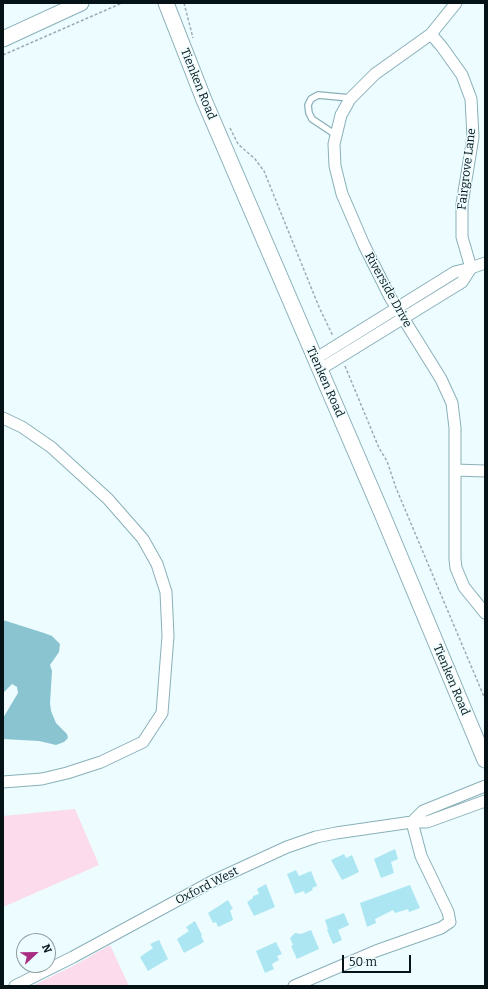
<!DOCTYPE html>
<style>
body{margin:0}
#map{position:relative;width:488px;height:989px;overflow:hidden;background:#ecfcff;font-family:Bitter,serif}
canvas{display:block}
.frame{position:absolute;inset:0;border:4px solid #051316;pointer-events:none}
.north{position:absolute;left:16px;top:933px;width:40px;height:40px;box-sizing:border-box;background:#ecfcff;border:1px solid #909fa2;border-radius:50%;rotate:68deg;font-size:11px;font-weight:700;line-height:16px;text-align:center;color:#051316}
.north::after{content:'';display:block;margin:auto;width:14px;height:18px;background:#a92d80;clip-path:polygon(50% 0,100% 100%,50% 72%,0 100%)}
.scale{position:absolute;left:342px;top:955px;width:69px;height:18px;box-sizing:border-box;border:2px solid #051316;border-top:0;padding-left:5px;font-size:12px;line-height:14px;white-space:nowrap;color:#051316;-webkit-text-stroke:3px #ecfcff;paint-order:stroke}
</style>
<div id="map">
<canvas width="488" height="989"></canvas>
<div class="frame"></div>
<div class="north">N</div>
<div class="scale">50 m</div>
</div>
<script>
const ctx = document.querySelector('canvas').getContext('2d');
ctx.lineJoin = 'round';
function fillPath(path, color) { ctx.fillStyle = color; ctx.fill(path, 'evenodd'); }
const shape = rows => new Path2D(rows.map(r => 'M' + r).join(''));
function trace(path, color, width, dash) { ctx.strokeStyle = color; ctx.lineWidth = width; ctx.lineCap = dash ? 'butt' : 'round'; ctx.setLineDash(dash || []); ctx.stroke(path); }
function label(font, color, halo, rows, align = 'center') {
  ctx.font = font + ' Bitter,serif'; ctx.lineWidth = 3; ctx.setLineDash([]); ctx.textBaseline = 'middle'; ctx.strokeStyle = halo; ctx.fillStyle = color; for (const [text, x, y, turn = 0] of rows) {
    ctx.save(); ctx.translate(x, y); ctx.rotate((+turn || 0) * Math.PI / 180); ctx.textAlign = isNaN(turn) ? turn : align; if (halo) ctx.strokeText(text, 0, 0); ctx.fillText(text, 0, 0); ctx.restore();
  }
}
const green = shape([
 [75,809,99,865,3,907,3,816],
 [110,945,129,986,32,986,75,965]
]);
const water = shape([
 [3,620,44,633,52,636,60,644,59,652,50,665,52,671,50,703,51,711,56,723,67,734,68,738,64,742,56,745,39,741,3,739,3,718,18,693,17,687,12,684,3,693]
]);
const building = shape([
 [395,849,398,859,391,862,394,873,381,878,374,859],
 [344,854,346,858,352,855,359,872,342,880,331,860],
 [296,870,299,876,311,871,317,886,312,888,313,890,305,894,304,891,295,894,287,874],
 [266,884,275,907,254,916,247,902,253,898,253,896,259,894,257,889],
 [410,885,420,908,409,912,408,909,395,913,393,910,375,919,376,923,367,927,360,903],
 [228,900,233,909,230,910,233,920,218,927,216,922,213,923,208,913],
 [344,913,349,925,338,930,342,940,333,944,327,930,328,929,325,920],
 [195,921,202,935,201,936,204,942,184,953,177,939,189,931,186,927],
 [311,930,319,949,297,959,291,946,293,945,290,938,295,933,301,934],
 [159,940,168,959,148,971,140,957,153,948,150,944],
 [276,942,282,954,277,956,279,960,272,964,274,969,265,973,256,951]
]);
const path = shape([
 [184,3,193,38],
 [3,55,122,3],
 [230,128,238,144,255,159,264,171,319,307,333,336],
 [345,366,379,448,387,461,396,488,485,699]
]);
const lane = shape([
 [336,135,312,119,309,113,308,105,311,99,318,95,350,98]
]);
const street = shape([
 [456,3,431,34,375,74,350,99,341,115,334,144,335,166,342,194,364,245,390,297,441,379,452,403,455,428,455,559,456,568,464,587,485,613],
 [431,34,442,47,462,75,471,99,473,137,462,204,462,237,471,268,485,263],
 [315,359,455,272,471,268,462,282,319,370],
 [3,418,22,427,51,447,108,499,143,539,157,564,166,592,168,636,162,713,143,742,101,762,67,773,42,779,3,782],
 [455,470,485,471],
 [412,822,423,811,485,786],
 [15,986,73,957,213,881,287,847,316,837,336,833,412,822,427,822,485,801],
 [294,986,376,951,441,928,450,922,448,912,421,856,412,822]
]);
const secondary = shape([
 [166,3,204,100,383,516,485,760],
 [3,39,81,3]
]);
const streetNames = [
 ["Tienken Road",198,84,68],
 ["Fairgrove Lane",467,169,-83],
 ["Riverside Drive",388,290,61],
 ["Tienken Road",325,382,66],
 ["Tienken Road",451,680,67],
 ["Oxford West",207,886,-27]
];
fillPath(green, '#fbdbec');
fillPath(water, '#8ac4d0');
fillPath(building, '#ace6f2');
trace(lane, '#89b0b8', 8);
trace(street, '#89b0b8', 13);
trace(secondary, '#89b0b8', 17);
trace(path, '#9eadb0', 1.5, [3, 2]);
trace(lane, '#fff', 5.5);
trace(street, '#fff', 11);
trace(secondary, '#fff', 15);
label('12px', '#051316', '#ecfcff', streetNames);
</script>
